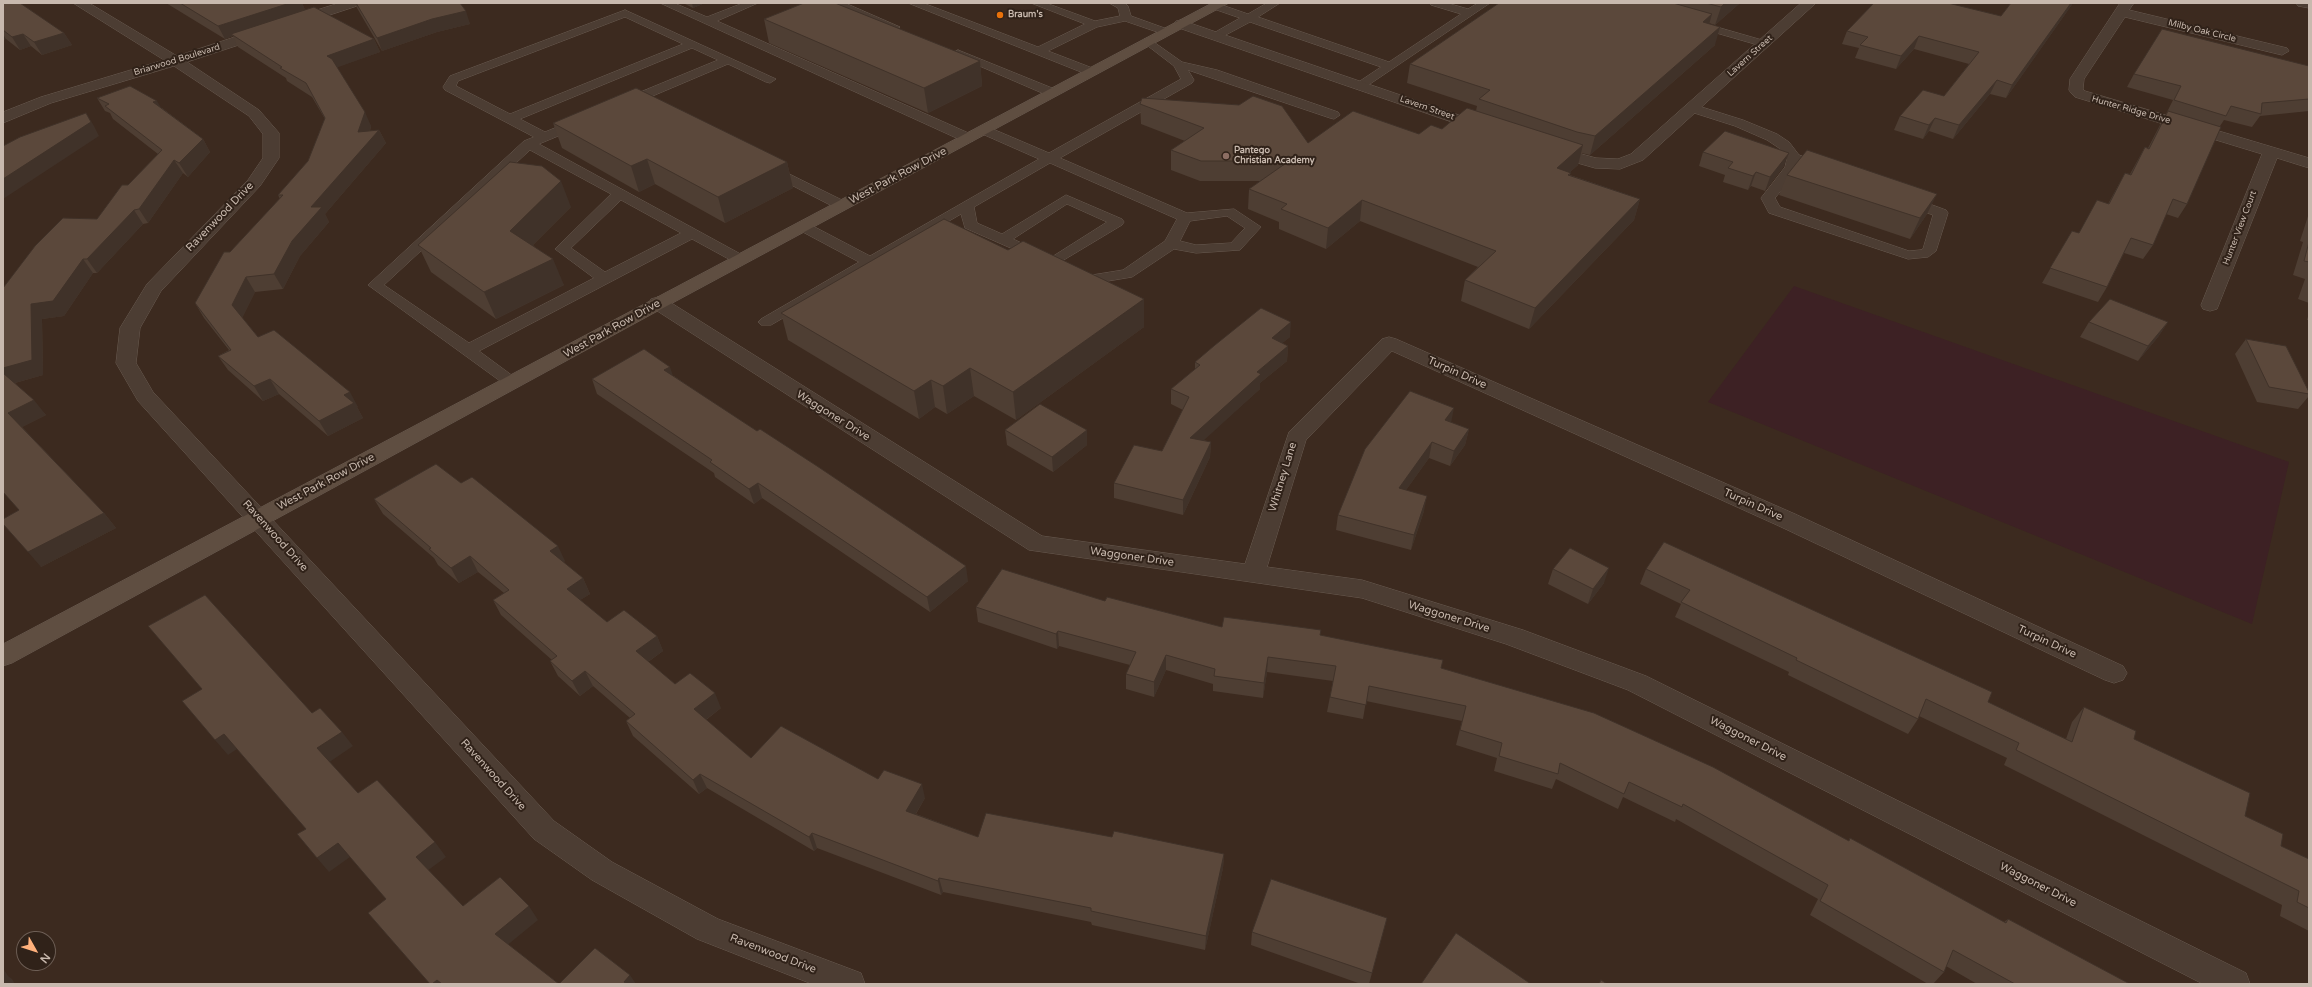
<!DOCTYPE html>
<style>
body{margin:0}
#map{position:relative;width:2312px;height:987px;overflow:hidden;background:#3c2a1f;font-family:"Varela Round",sans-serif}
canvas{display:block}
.frame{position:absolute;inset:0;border:4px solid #c8b9ae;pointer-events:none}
.north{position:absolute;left:16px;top:931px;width:40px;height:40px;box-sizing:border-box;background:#302219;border:1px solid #6d5e55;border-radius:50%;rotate:129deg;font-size:11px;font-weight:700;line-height:16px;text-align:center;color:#c8b9ae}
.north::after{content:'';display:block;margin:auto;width:14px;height:18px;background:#ffb17c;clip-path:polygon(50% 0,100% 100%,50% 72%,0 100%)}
</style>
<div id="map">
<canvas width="2312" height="987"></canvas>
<div class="frame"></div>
<div class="north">N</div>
</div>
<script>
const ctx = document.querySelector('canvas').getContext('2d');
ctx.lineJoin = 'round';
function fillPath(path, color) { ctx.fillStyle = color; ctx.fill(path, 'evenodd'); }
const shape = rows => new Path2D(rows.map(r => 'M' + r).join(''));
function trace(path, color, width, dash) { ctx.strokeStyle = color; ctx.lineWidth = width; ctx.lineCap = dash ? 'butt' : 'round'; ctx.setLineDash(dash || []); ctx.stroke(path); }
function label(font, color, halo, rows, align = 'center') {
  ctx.font = font + ' "Varela Round",sans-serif'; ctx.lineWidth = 4; ctx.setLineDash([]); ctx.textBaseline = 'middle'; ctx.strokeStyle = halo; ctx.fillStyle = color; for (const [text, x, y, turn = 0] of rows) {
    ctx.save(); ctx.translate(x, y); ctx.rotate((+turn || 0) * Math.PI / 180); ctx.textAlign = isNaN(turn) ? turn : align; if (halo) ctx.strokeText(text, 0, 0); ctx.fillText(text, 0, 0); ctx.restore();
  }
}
const green = shape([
 [1794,286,2289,462,2252,624,1708,402]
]);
const service = shape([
 [660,3,674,3,707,17,743,3,758,3,717,21,973,135,974,138,973,141,963,141,660,3],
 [831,3,845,3,900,27,894,30,890,29,831,3],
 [908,3,923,3,1038,47,1085,24,1031,3,1046,3,1095,21,1120,16,1118,8,1109,3,1125,3,1128,6,1131,16,1170,30,1172,32,1166,35,1125,21,1097,27,1048,51,1095,69,1097,72,1095,75,1091,76,908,3],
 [1216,3,1248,14,1267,3,1280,3,1258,17,1389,62,1461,14,1431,5,1430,3,1447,3,1468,9,1478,3,1490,3,1361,90,1355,86,1357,83,1381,67,1250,22,1220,38,1212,38,1210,36,1212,34,1240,18,1211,8,1211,4,1216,3],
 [625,10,776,79,770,83,766,82,728,64,629,106,621,106,619,103,621,100,718,60,692,48,520,119,545,132,574,120,582,120,584,123,582,126,539,144,746,257,748,260,746,263,736,263,692,239,479,351,521,382,519,386,513,387,507,386,368,285,524,141,534,137,445,90,443,87,450,76,625,10],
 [625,17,683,44,510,114,456,86,458,81,625,17],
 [530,150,611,194,555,249,594,278,469,343,384,285,530,150],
 [621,200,681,233,605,272,571,248,621,200],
 [1696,21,1769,42,1771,44,1765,47,1692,26,1690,24,1692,22,1696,21],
 [1148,38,1182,62,1217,70,1338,112,1340,115,1334,119,1330,118,1188,70,1194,80,1192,83,1060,158,1187,213,1234,209,1261,227,1240,250,1196,253,1174,249,1132,277,1090,284,1085,283,1072,277,1070,274,1072,271,1077,270,1092,275,1123,270,1165,241,1177,219,1050,163,974,207,977,223,1002,234,1066,195,1122,219,1124,222,1122,225,1052,267,1047,266,1045,263,1047,260,1107,222,1067,204,1013,239,1043,253,1045,256,1038,260,965,228,961,214,771,325,761,325,758,322,761,319,859,262,799,230,797,227,799,224,809,224,870,256,1039,159,980,133,978,130,980,127,988,127,1049,153,1181,79,1174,66,1144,43,1142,41,1144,39,1148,38],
 [1227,216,1245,228,1231,243,1196,245,1180,241,1190,221,1227,216],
 [958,50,1057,90,1059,93,1053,97,1049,96,954,55,952,53,958,50],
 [1692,104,1743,120,1777,134,1789,142,1799,155,1828,165,1830,168,1828,171,1823,172,1799,164,1797,171,1775,198,1780,207,1909,251,1920,250,1923,249,1933,215,1903,204,1901,201,1903,198,1913,198,1946,210,1948,213,1936,251,1928,257,1908,259,1769,213,1761,198,1785,167,1787,158,1779,148,1767,140,1735,126,1688,111,1686,108,1692,104],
 [769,164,848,203,850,206,843,210,838,209,764,171,762,168,769,164]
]);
const minor = shape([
 [73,3,89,3,177,56,259,29,269,29,271,32,269,35,187,62,259,110,279,133,279,158,260,186,161,291,140,328,136,363,153,392,554,821,612,862,718,919,861,973,865,984,812,984,697,939,592,880,534,839,138,401,116,363,120,328,147,284,248,180,263,158,263,134,249,116,174,66,51,103,3,123,3,112,41,97,164,60,73,3],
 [339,3,359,3,357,6,299,25,294,26,287,22,289,19,339,3],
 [1801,3,1816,3,1643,160,1620,169,1595,168,1546,154,1544,151,1546,148,1552,146,1596,158,1618,159,1631,154,1801,3],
 [2120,3,2134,3,2129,10,2287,48,2289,51,2282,55,2125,17,2084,79,2083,89,2085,91,2309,158,2309,168,2277,158,2217,309,2210,311,2203,309,2201,305,2262,154,2075,97,2071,93,2069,90,2070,79,2120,3],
 [1181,20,1488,125,1491,128,1488,131,1483,133,1478,131,1176,27,1174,24,1176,21,1181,20],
 [658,297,665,299,1042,536,1245,564,1289,432,1382,339,1389,337,1396,339,1795,514,2123,666,2127,673,2123,680,2114,683,2105,680,1779,526,1392,351,1306,440,1267,567,1362,580,1523,630,1646,676,2246,973,2250,984,2203,984,1628,690,1506,644,1362,598,1029,550,651,307,649,303,651,299,658,297]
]);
const tertiary = shape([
 [2296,3,2309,3,2309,8,2298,6,2296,3]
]);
const secondary = shape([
 [1212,3,1229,3,665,307,12,663,3,666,3,644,1212,3]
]);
const wall = shape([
 [3,3,64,33,72,45,42,55,31,46,20,50,6,39,3,40],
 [166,3,302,3,305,10,374,39,380,52,337,67,371,126,370,131,379,130,386,143,325,214,329,222,300,256,283,289,255,292,242,318,258,337,358,407,357,407,363,418,328,436,279,394,263,401,228,370,218,356,229,350,204,318,195,303,230,252,280,199,278,195,308,161,325,119,312,97,287,81,286,78,238,47,233,36,225,39],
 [355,3,460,3,470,24,437,32,382,51,357,8],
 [683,3,705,3,693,8],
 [1499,3,1740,3,1715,25,1709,23,1715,45,1590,155,1581,153,1578,165,1570,172,1570,175,1640,199,1634,220,1529,329,1461,301,1465,280,1478,267,1360,221,1326,249,1279,229,1279,222,1248,209,1249,189,1261,181,1200,181,1171,170,1171,150,1185,141,1141,124,1140,104,1308,143,1419,134,1442,129,1476,111,1477,106,1407,83,1410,64],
 [2011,3,2073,3,2006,98,1990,94,1953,139,1929,131,1923,139,1894,130,1900,116,1944,96,1969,64,1914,49,1896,69,1855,58,1859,48,1842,44,1847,31,2001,16],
 [764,19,980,61,982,86,928,113,769,43],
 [2309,66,2309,111,2260,116,2252,127,2224,120,2220,126,2187,204,2178,218,2166,214,2153,245,2143,259,2124,253,2107,287,2098,302,2042,283,2072,231,2079,233,2097,200,2108,204,2125,173,2130,174,2145,147,2148,148,2160,125,2167,114,2166,114,2173,100,2127,87,2134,74],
 [97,98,162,108,203,139,210,152,188,177,183,173,148,223,143,224,97,273,93,273,64,316,42,319,43,375,15,383,46,415,22,427,104,513,116,528,41,567,19,511,3,288,97,219,128,185,158,154,113,119,110,113,105,111],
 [553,123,787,162,793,188,725,223,655,184,639,192,562,148],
 [1703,152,1784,166,1765,191,1751,186,1748,190,1723,182,1725,175,1699,166],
 [1787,175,1927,214,1910,239,1779,195],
 [571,207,533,245,564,285,496,319,431,272,418,245],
 [2309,213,2309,303,2298,299,2305,279,2293,275,2303,242,2300,241],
 [781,313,1144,327,1016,420,974,396,947,414,935,407,919,419,788,340],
 [2309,313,2309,320,2307,320],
 [2089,322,2168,322,2158,337,2138,361,2080,337],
 [1290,337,1282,343,1288,346,1287,361,1260,383,1260,389,1203,440,1211,442,1210,457,1183,515,1114,498,1114,483,1162,451,1183,410,1171,404,1171,389,1195,369,1195,362],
 [2246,339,2309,392,2309,396,2298,409,2257,402,2235,354],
 [674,376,968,581,930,612,762,498,754,504,715,477,714,473,597,394,592,379],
 [1451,423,1469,429,1465,445,1450,466,1429,458,1406,490,1424,511,1411,550,1336,530,1338,515],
 [1005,430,1087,430,1087,445,1053,472,1007,445],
 [461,483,565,561,563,562,583,578,590,594,580,600,607,622,657,636,663,651,648,662,675,684,721,708,706,720,751,758,878,779,925,798,916,814,978,837,1112,837,1224,854,1223,868,1205,950,1092,925,1091,922,943,892,941,895,817,848,814,851,707,788,699,794,633,736,626,721,630,718,593,686,580,696,558,676,550,661,552,660,501,615,493,600,504,593,478,572,459,583,438,565,434,558,383,514,374,499],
 [1553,569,1604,583,1588,604,1548,584],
 [1646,569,1988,702,2066,739,2072,722,2084,707,2134,739,2245,816,2281,846,2309,859,2309,931,2280,916,2282,905,2004,765,2007,758,1919,716,1918,719,1908,734,1788,675,1789,672,1675,617,1681,604,1640,584],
 [1105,601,1222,627,1320,635,1441,668,1848,841,1850,838,2004,922,2008,919,2130,984,1977,984,1946,966,1944,972,1933,984,1928,984,1810,915,1818,899,1676,819,1675,822,1623,797,1618,809,1556,779,1552,789,1494,771,1497,758,1456,745,1462,721,1366,701,1363,719,1327,712,1333,681,1267,672,1263,698,1213,691,1213,684,1166,670,1154,697,1126,689,1126,674,1130,665,1059,646,1057,649,978,622,976,607],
 [1387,918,1369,984,1361,984,1251,945,1252,932]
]);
const shadedWall = shape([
 [290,3,302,3,306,12,231,34,233,36,225,39,218,26],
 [692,3,705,3,693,8],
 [1725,3,1740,3,1715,25,1721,7],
 [2071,3,2073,3,2006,98,2012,85],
 [466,11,470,24,437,32,382,51,377,38,432,19],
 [1712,14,1707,32,1703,22],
 [1720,27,1715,45,1590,155,1595,136],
 [64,33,72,45,42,55,34,42],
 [3,34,6,39,3,40],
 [23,34,31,46,20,50,12,37],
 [1919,36,1914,49,1896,69,1901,56],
 [374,39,380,52,333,69,327,56],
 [980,61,982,86,928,113,924,88],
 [1997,80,1990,94,1953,139,1959,125],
 [157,101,165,114,153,102],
 [365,112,371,126,365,146,358,132],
 [86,113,94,126,99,136,3,199,3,179],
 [1935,118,1929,131,1923,139,1929,125],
 [379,130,386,143,325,214,329,222,300,256,283,289,274,274,311,207],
 [203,139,210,152,188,177,179,163],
 [1583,145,1578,165,1552,188,1557,168],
 [1789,153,1784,166,1765,191,1770,177],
 [647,159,655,184,639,192,631,166],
 [174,160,183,173,148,223,139,209],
 [787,162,793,188,725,223,718,197],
 [1756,172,1751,186,1748,190,1753,176],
 [561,181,571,207,521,257,510,231],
 [1937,194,1927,214,1910,239,1920,218],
 [1640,199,1634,220,1529,329,1535,308],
 [1362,200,1360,221,1326,249,1328,228],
 [134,210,143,224,97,273,87,259],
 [83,259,93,273,64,316,42,319,43,375,11,384,3,374,3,368,31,304],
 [553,259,564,285,496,319,484,292],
 [246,277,255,292,241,320,232,305],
 [1144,299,1144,327,1016,420,1013,392],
 [1291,322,1290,337,1270,353,1272,338],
 [2168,322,2158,337,2138,361,2148,346],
 [1288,346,1287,361,1260,383,1260,389,1190,453,1190,438,1257,372],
 [670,367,675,382,664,370],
 [970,368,974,396,947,414,943,386],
 [270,379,279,394,263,401,254,386],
 [931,380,935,407,919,419,914,391],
 [350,392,358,407,357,407,363,418,328,436,319,421,344,395],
 [34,400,46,415,20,428,8,413],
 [1454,408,1451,423,1445,420],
 [1469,429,1465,445,1450,466,1454,451],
 [1087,430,1087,445,1053,472,1052,457],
 [1211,442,1210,457,1183,515,1183,500],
 [1432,442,1429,458,1396,504,1399,488],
 [758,483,762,498,754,504,749,489],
 [1427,496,1424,511,1411,550,1414,535],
 [104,513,116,528,41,567,28,552],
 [558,546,565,561,557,566,550,551],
 [470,556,478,572,459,583,451,568],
 [966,566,968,581,930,612,927,597],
 [1609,568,1604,583,1588,604,1593,589],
 [583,578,590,594,574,604,567,589],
 [1058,631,1059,646,1057,649,1056,634],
 [657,636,663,651,642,666,636,651],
 [1166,655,1166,670,1154,697,1154,682],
 [1268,657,1267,672,1263,698,1264,683],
 [585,671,593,686,580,696,572,681],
 [715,693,721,708,700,724,694,709],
 [342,732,353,746,328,763,317,748],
 [224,734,237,749,228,755,215,740],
 [700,774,707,788,699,794,693,780],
 [922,784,925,798,909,825,906,811],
 [812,833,817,848,814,851,809,837],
 [435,842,446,857,427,871,416,857],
 [338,843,350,857,329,872,317,858],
 [1224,854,1223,868,1205,950,1206,936],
 [939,878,943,892,941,895,938,881],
 [529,906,538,920,505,947,495,934],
 [3,968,8,976,12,979,15,984,4,984,3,982],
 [630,975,636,984,625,984,624,982],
 [437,980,441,984,432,984]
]);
const building = shape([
 [3,3,20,3,64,33,34,42,23,34,12,37,3,30,3,3],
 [180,3,290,3,218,26,180,3],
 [356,3,460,3,466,11,432,19,377,38,356,3],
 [804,3,835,3,980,61,924,88,764,19,804,3],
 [1499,3,1673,3,1712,14,1703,22,1720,27,1595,136,1577,132,1479,99,1490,90,1410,64,1499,3],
 [1706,3,1725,3,1721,7,1706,3],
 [1874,3,1948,3,2001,16,2011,3,2071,3,2012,85,1997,80,1959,125,1935,118,1929,125,1900,116,1923,90,1944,96,1979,52,1919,36,1901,56,1860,45,1868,37,1847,31,1874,3],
 [314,7,374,39,327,56,332,59,365,112,358,132,379,130,311,207,322,207,292,241,274,274,246,277,232,305,258,337,274,330,350,392,344,395,354,403,319,421,270,379,254,386,218,356,231,350,195,303,224,252,230,252,283,195,278,195,308,161,325,118,306,83,280,68,282,67,231,34,314,7],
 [2162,29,2309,66,2309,99,2262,103,2261,114,2231,106,2226,116,2174,100,2181,86,2134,74,2162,29],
 [130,86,157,101,153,102,203,139,179,163,174,160,139,209,134,210,87,259,83,259,53,301,31,304,32,360,3,368,3,288,35,246,63,218,97,219,122,185,128,185,162,150,105,106,109,104,97,98,130,86],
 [636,88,787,162,718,197,647,159,631,166,553,123,636,88],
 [1253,96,1282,106,1308,143,1353,111,1419,134,1431,125,1442,129,1467,108,1583,145,1557,168,1571,173,1568,175,1640,199,1535,308,1465,280,1496,251,1362,200,1328,228,1281,209,1287,204,1249,189,1289,161,1201,161,1171,150,1204,128,1140,104,1142,98,1239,105,1253,96],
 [2168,111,2221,127,2187,204,2173,199,2153,245,2131,238,2107,287,2050,268,2072,231,2079,233,2097,200,2109,204,2125,173,2131,175,2145,147,2149,149,2168,111],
 [86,113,91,122,3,179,3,146,20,137,86,113],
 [1725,131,1789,153,1770,177,1756,172,1753,176,1728,168,1733,162,1703,152,1725,131],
 [1807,150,1937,194,1920,218,1787,175,1807,150],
 [510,162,542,166,561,181,510,231,553,259,484,292,418,245,510,162],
 [944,219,1008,250,1023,241,1144,299,1013,392,970,368,943,386,931,380,914,391,781,313,944,219],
 [2309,242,2309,262,2304,261,2309,242],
 [2110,299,2168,322,2148,346,2089,322,2110,299],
 [1261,308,1291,322,1272,338,1288,346,1257,372,1261,374,1190,438,1211,442,1183,500,1114,483,1134,445,1162,451,1189,397,1171,389,1200,365,1195,362,1215,345,1261,308],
 [2246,339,2286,346,2309,392,2309,394,2269,387,2246,339],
 [644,349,670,367,664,370,757,431,760,429,817,466,966,566,927,597,758,483,749,489,710,462,712,460,592,379,644,349],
 [3,373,34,400,8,413,104,513,28,552,3,524,3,519,19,510,3,492,3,373],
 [1410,391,1454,408,1445,420,1469,429,1454,451,1432,442,1399,488,1427,496,1414,535,1338,515,1365,449,1410,391],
 [1040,404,1087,430,1052,457,1005,430,1040,404],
 [436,464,461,483,472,477,558,546,550,551,583,578,567,589,607,622,624,610,657,636,636,651,675,684,690,673,715,693,694,709,751,758,781,726,878,779,884,770,922,784,906,811,978,837,986,813,1112,837,1114,831,1224,854,1206,936,1091,911,1091,908,939,878,938,881,812,833,809,837,700,774,693,780,626,721,635,714,585,671,572,681,550,661,557,656,493,600,509,590,470,556,451,568,429,549,431,548,374,499,436,464],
 [1664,542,1992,692,1988,702,2072,742,2084,707,2136,731,2134,739,2250,793,2245,816,2283,834,2281,846,2309,859,2309,908,2297,902,2299,891,2016,750,2019,743,1926,699,1918,719,1796,660,1797,658,1681,602,1690,590,1646,569,1664,542],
 [1570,548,1609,568,1593,589,1553,569,1570,548],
 [1002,569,1105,601,1107,597,1222,627,1224,617,1321,630,1320,635,1443,660,1441,668,1594,713,1713,767,1849,841,1850,838,2006,923,2008,919,2130,984,2015,984,1953,950,1944,972,1820,901,1828,885,1683,804,1682,807,1629,782,1624,794,1560,763,1558,774,1499,756,1502,743,1460,730,1466,706,1369,686,1366,705,1330,697,1336,666,1268,657,1264,683,1214,676,1215,669,1166,655,1154,682,1126,674,1136,652,1058,631,1056,634,976,607,1002,569],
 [205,595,312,713,320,708,342,732,317,748,358,793,377,780,435,842,416,857,463,906,500,877,529,906,495,934,559,984,595,948,630,975,624,982,628,984,442,984,437,980,432,984,430,984,368,913,386,899,338,843,317,858,297,834,306,829,224,734,215,740,182,701,202,689,148,626,205,595],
 [1271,879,1387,918,1372,973,1252,932,1271,879],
 [1456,933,1531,984,1421,984,1456,933],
 [1601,980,1607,984,1599,984,1601,980]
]);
const markers = [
 [1000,15,4,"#e8710a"],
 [1226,156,4,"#8d6e63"]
];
const farPoinames = [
 ["Braum's",1008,15],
 ["Pantego",1234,151],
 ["Christian Academy",1234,161]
];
const farStreetnames = [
 ["Milby Oak Circle",2202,31,14],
 ["Lavern Street",1750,56,-42],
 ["Briarwood Boulevard",177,60,-17],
 ["Lavern Street",1427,108,19],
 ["Hunter Ridge Drive",2131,110,16],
 ["Hunter View Court",2240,228,-69]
];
const streetNames = [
 ["West Park Row Drive",898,176,-28],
 ["Ravenwood Drive",220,217,-46],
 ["West Park Row Drive",612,329,-29],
 ["Turpin Drive",1457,373,24],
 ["Waggoner Drive",833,416,32],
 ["Whitney Lane",1283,477,-73],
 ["West Park Row Drive",326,482,-28],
 ["Turpin Drive",1753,505,24],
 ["Ravenwood Drive",275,536,48],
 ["Waggoner Drive",1132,557,8],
 ["Waggoner Drive",1449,617,17],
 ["Turpin Drive",2047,642,25],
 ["Waggoner Drive",1748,739,27],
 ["Ravenwood Drive",493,775,48],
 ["Waggoner Drive",2038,885,27],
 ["Ravenwood Drive",773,954,21]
];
fillPath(green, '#3d2124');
trace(service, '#695b51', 1);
trace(minor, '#695b51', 1);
trace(tertiary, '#695b51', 1);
trace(secondary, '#695b51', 1);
fillPath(service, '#4c3d33');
fillPath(minor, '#4c3d33');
fillPath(tertiary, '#4c3d33');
fillPath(secondary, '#5f4e41');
fillPath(wall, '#4e3e33');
fillPath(shadedWall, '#403229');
fillPath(building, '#5b483b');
trace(building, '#403229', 1);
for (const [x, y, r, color] of markers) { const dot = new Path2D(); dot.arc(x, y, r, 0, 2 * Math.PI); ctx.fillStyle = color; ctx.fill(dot); trace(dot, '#302219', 1.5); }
label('bold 9px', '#c8b9ae', '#302219', farPoinames, 'left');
label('9px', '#c8b9ae', '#302219', farStreetnames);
label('11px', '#c8b9ae', '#302219', streetNames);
</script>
